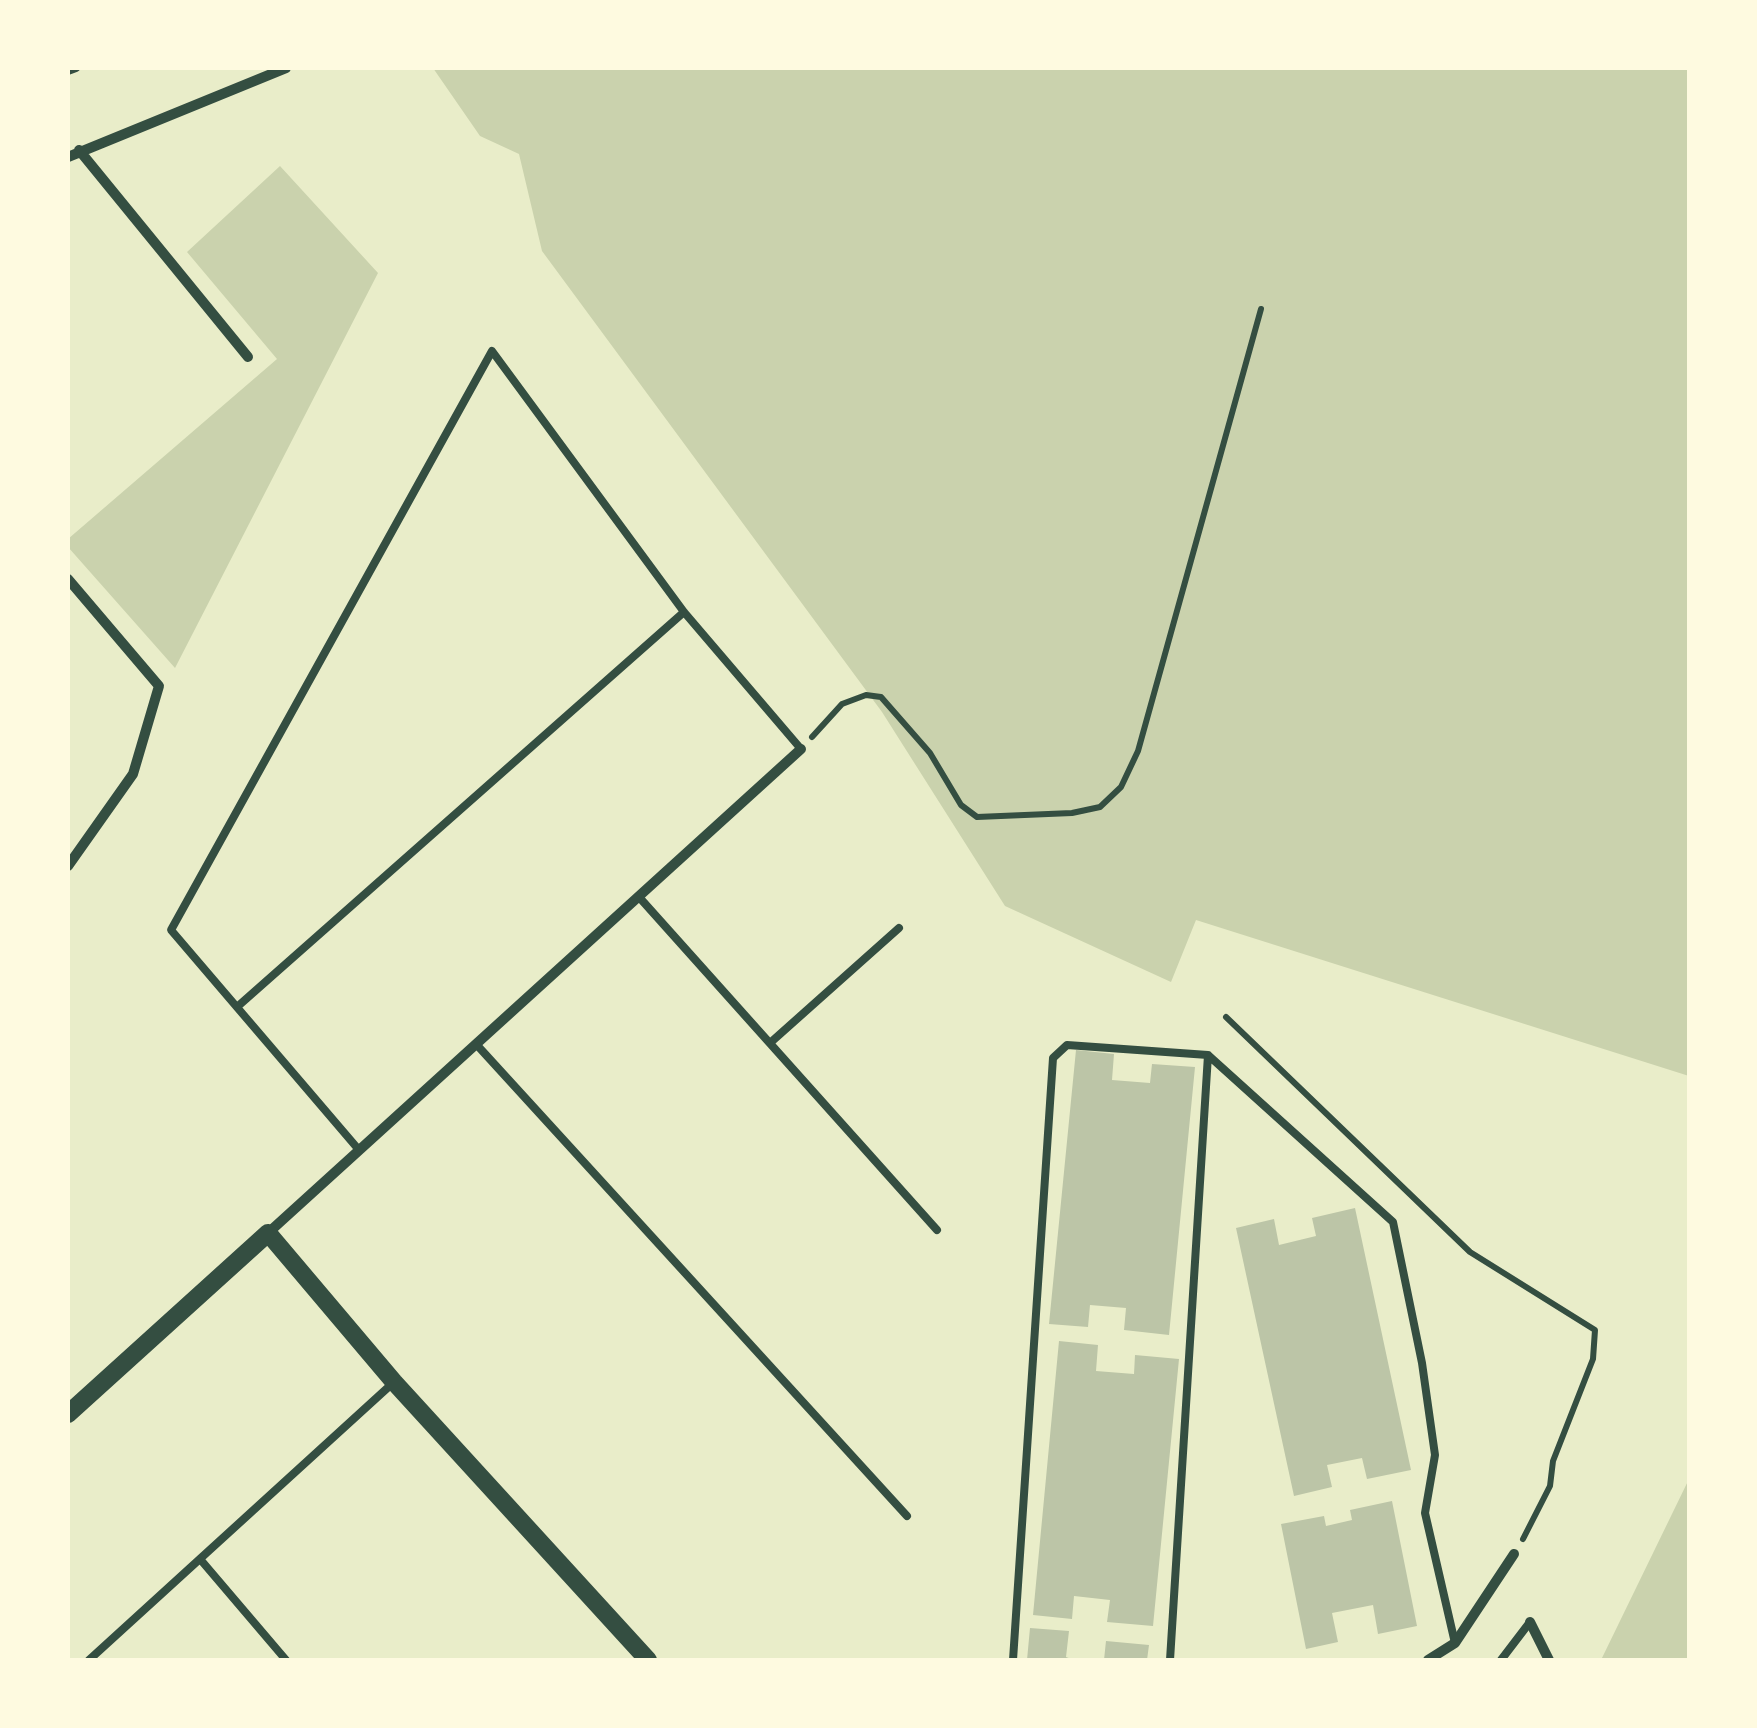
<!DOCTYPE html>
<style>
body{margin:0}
#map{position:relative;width:1757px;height:1728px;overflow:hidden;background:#e9edc9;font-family:"Libre Baskerville",serif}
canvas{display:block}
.frame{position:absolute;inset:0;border:70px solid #fefae0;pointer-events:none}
</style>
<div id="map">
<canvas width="1757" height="1728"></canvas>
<div class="frame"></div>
</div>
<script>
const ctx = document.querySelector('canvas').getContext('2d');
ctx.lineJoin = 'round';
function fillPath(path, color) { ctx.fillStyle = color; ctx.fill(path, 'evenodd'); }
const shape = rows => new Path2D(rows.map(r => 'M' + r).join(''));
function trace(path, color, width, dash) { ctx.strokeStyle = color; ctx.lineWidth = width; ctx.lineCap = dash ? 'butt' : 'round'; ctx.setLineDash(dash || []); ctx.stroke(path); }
const green = shape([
 [433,68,1689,68,1689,1076,1196,920,1171,982,1005,906,882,712,542,251,519,154,480,136],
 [280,166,378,273,175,668,68,547,68,539,277,359,187,252],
 [1689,1479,1689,1660,1601,1660]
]);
const building = shape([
 [1076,1050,1114,1054,1112,1080,1150,1083,1152,1064,1195,1067,1169,1335,1124,1330,1126,1308,1090,1305,1088,1327,1049,1324],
 [1355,1208,1411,1470,1367,1479,1362,1458,1327,1465,1332,1487,1294,1496,1236,1228,1274,1219,1279,1245,1316,1236,1312,1218],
 [1059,1341,1098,1345,1096,1371,1134,1374,1135,1355,1179,1359,1153,1626,1107,1622,1110,1600,1074,1596,1072,1619,1033,1615],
 [1392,1501,1417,1626,1378,1634,1373,1605,1332,1613,1338,1642,1306,1649,1281,1524,1324,1516,1326,1526,1352,1520,1350,1510],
 [1030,1628,1069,1631,1066,1657,1074,1660,1027,1660],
 [1106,1641,1149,1645,1147,1660,1104,1660]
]);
const path = shape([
 [812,737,842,704,866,695,881,697,930,753,961,805,977,817,1072,813,1100,807,1121,787,1138,751,1261,309],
 [1226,1017,1470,1252,1595,1330,1593,1359,1553,1461,1550,1486,1523,1539]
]);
const service = shape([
 [68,71,76,68],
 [639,897,937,1230],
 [237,1007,684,612],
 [770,1043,899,928],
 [476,1044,907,1516],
 [359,1150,171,930,492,351,684,612,801,749],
 [200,1559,286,1660],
 [89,1660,394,1382],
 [1013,1660,1053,1058,1067,1045,1208,1055,1393,1222,1422,1363,1435,1455,1425,1513,1455,1643],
 [1170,1660,1208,1055],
 [1501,1660,1530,1622]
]);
const minor = shape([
 [79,150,248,357],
 [68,157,286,68],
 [68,579,159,686,133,774,68,866],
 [268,1233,801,749],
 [1530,1622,1549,1660],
 [1428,1660,1455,1643,1514,1554]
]);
const tertiary = shape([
 [68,1414,268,1233,394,1382,648,1660]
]);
fillPath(green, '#cad2ad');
fillPath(building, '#bcc5a7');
trace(path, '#344e41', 6);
trace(service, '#344e41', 8);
trace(minor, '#344e41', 10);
trace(tertiary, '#344e41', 18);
</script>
